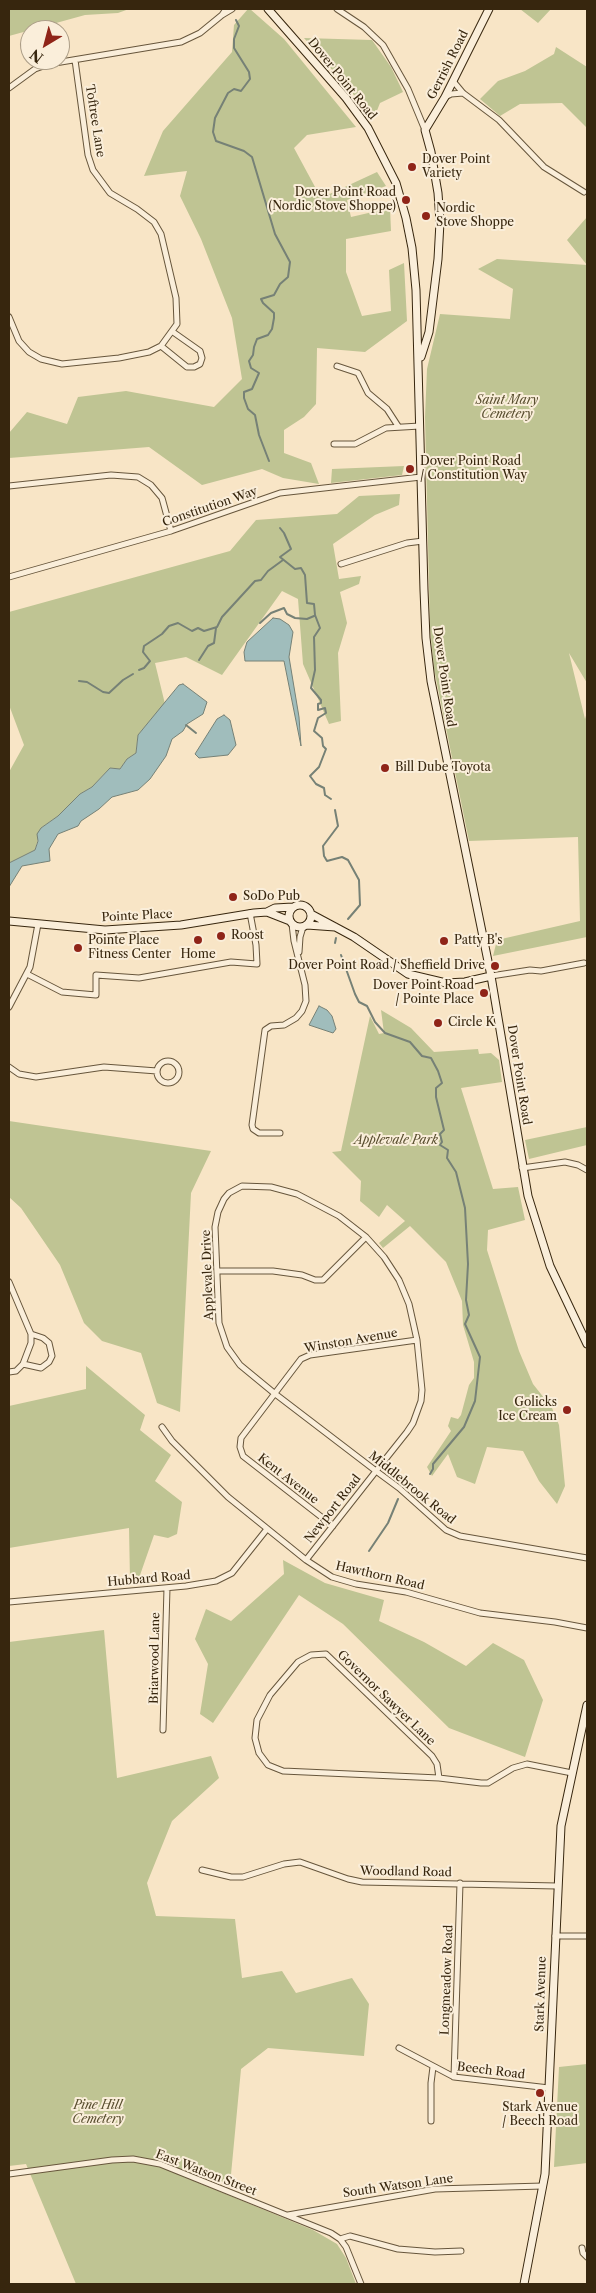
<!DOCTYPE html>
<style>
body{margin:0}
#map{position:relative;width:596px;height:2293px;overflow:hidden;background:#f8e5c6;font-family:"Libre Caslon Text",serif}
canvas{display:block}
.frame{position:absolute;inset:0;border:10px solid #37260e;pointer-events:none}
.north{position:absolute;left:20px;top:20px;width:50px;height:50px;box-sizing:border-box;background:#faeeda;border:1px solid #ac9e88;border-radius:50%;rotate:217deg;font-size:14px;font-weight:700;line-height:20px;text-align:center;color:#37260e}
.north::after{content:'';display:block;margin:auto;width:18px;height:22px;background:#8f2418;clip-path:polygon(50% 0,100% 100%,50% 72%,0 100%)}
</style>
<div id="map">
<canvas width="596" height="2293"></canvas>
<div class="frame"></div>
<div class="north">N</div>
</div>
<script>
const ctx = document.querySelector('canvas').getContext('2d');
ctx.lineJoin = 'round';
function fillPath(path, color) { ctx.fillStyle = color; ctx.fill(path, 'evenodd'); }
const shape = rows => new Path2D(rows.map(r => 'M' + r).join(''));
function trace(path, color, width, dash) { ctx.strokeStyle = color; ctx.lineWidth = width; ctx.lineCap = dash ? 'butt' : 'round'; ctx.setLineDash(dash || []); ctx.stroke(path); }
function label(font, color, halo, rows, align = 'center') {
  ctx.font = font + ' "Libre Caslon Text",serif'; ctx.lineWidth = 4; ctx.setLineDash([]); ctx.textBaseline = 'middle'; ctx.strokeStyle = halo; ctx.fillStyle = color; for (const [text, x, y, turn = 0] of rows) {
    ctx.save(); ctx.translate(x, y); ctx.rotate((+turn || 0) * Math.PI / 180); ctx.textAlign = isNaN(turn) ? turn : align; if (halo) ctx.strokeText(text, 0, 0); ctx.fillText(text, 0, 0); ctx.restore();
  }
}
const green = shape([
 [9,9,129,9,118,13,85,15,9,36],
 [248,9,250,9,284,39,356,127,307,135,294,148,321,198,377,172,386,186,347,200,351,217,390,208,391,231,346,239,346,272,362,316,391,311,389,270,404,263,407,321,365,352,317,348,316,404,304,417,284,430,284,453,311,463,319,484,283,478,262,469,202,485,149,447,9,458,9,433,27,412,67,424,78,397,126,391,214,407,242,379,232,318,201,239,180,196,187,171,144,176,163,131,232,52,234,25],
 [520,9,551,9,538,23],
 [304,38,372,40,391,67,403,92,380,103,374,118],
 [556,47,587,67,587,128,562,103,520,104,500,116,480,99,498,81,525,71,554,54],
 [587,217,587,265,567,240],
 [497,259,587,265,587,683,569,653,585,719,587,712,587,937,493,956,497,940,580,921,578,837,469,841,434,669,430,628,425,417,427,369,440,314,510,319,513,289,478,269],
 [404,466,402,475,331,483,332,469],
 [400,494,399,505,375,515,333,544,339,579,361,576,359,584,340,592,347,623,338,653,341,721,329,724,303,664,298,599,282,591,222,675,186,657,155,663,165,704,138,735,136,753,127,759,120,769,110,768,92,787,80,794,58,816,41,828,35,850,9,863,9,772,24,745,9,705,9,612,230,551,256,520,337,514,359,496],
 [381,1010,411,1028,434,1052,478,1049,479,1054,491,1053,499,1060,502,1082,461,1088,493,1189,518,1187,525,1220,488,1230,487,1250,519,1351,533,1384,552,1408,559,1425,565,1486,557,1504,539,1481,523,1451,487,1447,475,1484,457,1477,448,1454,432,1476,427,1467,451,1431,448,1426,451,1417,458,1419,461,1415,469,1385,474,1378,474,1362,463,1325,462,1301,446,1262,410,1226,383,1248,379,1243,405,1221,387,1205,379,1217,360,1201,361,1181,332,1152,341,1151,370,1016,379,1034,384,1033],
 [9,1121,211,1151,191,1193,180,1412,157,1403,141,1353,102,1341,84,1323,60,1265,21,1208,9,1197],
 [587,1127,587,1145,529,1159,525,1140],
 [86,1366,145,1415,140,1430,171,1455,155,1481,182,1502,177,1534,168,1538,154,1535,139,1578,130,1580,129,1528,9,1548,9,1406,86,1389],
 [283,1560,325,1583,384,1600,379,1621,424,1642,466,1666,493,1643,524,1660,543,1700,525,1757,449,1728,343,1624,299,1595,213,1723,200,1714,208,1664,195,1639,206,1609,231,1621,284,1574],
 [104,1630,117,1778,211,1756,219,1778,172,1821,147,1883,156,1916,235,1919,242,1978,282,1971,296,1993,352,1978,369,2004,364,2056,268,2048,241,2069,230,2185,184,2168,182,2176,313,2230,337,2244,346,2258,356,2284,76,2284,26,2164,9,2166,9,1642],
 [587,2064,587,2163,554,2167,559,2067]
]);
const water = shape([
 [273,618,280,619,289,625,293,632,289,657,299,717,301,746,284,661,245,661,244,652,247,642,273,618],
 [183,684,207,702,203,714,187,724,183,731,172,739,166,756,150,779,138,790,112,797,99,809,81,821,78,826,58,834,49,849,50,861,22,866,9,887,9,863,35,850,38,841,37,834,41,828,58,816,80,794,92,787,110,768,120,769,127,759,136,753,138,735,179,685,183,684],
 [224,715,230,720,236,745,228,755,199,758,195,754,217,719,224,715],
 [319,1006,327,1010,332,1016,336,1029,333,1033,309,1025,319,1006]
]);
const stream = shape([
 [236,20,239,26,234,39,234,48,249,72,250,79,241,91,234,89,228,93,215,118,213,132,216,141,244,151,252,157,275,234,290,262,288,277,280,284,274,295,261,299,263,303,274,313,274,318,272,329,268,335,257,339,254,347,253,355,249,361,251,368,259,373,252,389,244,392,244,398,248,409,255,415,259,435,269,461],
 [280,528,284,533,291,549,280,557,295,569,301,568,305,575,307,603,314,604,315,615,320,628,314,637,315,670,311,688,321,700,321,703,318,704,318,710,325,708,326,713,318,718,314,731,322,738,323,746,326,749,319,767,310,776,316,784,324,788,325,795,331,799],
 [260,623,271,613,284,608,287,614,295,618,307,619,314,616],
 [199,660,208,646,214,643,216,628],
 [139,670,144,668,150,661,143,652,144,646,162,634,169,626,178,623,192,631,198,628,204,631,217,627,222,617,255,581,261,580,268,571,283,560],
 [79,681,87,682,103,692,109,693,123,680,133,674],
 [186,725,196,733],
 [335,810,338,826,323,846,324,856,327,861,342,857,348,860,359,880,360,905,348,919],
 [335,943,336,938],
 [341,955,355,994,359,1002,367,1006,375,1022,385,1033,410,1042,422,1056,431,1058,438,1071,442,1083,436,1088,436,1097,444,1130,440,1134,442,1142,440,1145,448,1150,447,1158,456,1172,465,1208,468,1264,466,1300,469,1315,465,1324,480,1357,475,1401,464,1427,433,1464,433,1469,430,1474],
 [369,1551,388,1523,398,1499]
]);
const street = shape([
 [337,9,364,27,383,45,408,89,425,130],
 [222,15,232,9],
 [453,81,463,93,499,120,544,167,584,192],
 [9,88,35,69,49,64,181,42,200,33,222,15,226,9],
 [445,97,451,94,463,93],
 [9,317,19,341,29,352,41,359,62,364,119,358,149,352,161,346,177,324,176,298,161,234,154,222,137,209,110,193,93,170,88,155,75,60],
 [161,346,187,367,194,367,200,364,202,358,200,351,173,332],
 [337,366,358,373,368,393,387,409,398,426],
 [334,444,355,444,386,428,420,426],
 [9,486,111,475,138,477,151,485,162,498,171,531],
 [341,564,407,543,423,541],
 [9,577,171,531,280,493,421,477],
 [299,952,300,937,303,927],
 [27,974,62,992,96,995,96,975,139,978,231,962,257,964,256,945,250,913],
 [491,976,530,970,541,971,584,963],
 [9,1007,30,967,38,924],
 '157 1072a11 11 0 1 1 22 0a11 11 0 1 1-22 0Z',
 [9,1067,19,1074,36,1077,104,1067,157,1071],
 [280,1133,259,1133,253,1129,252,1125,265,1030,271,1026,284,1025,296,1018,302,1011,306,1001,305,985,294,941,292,924],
 [522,1168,565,1162,578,1165,587,1170],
 [217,1271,273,1271,302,1275,315,1280,323,1280,366,1237],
 [9,1282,31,1334,31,1343,23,1364,16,1371,9,1372],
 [23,1364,41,1368,49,1362,52,1356,49,1343,43,1338,31,1334],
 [162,1427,172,1441,228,1497,306,1560,332,1577,356,1584,406,1592,480,1613,555,1622,587,1628],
 [333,1526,243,1456,240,1447,241,1438,301,1359,310,1355,417,1340],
 [306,1560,376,1471,407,1432,413,1423,421,1401,422,1390,417,1340,409,1304,399,1280,384,1257,366,1237,339,1216,297,1194,271,1187,242,1186,229,1193,224,1199,218,1212,215,1227,219,1323,227,1347,240,1365,274,1393,376,1471,399,1488,446,1530,460,1536,587,1558],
 [9,1602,186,1586,216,1581,232,1573,267,1529],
 [163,1730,167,1588],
 [439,1778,437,1764,432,1756,326,1654,311,1655,298,1662,270,1695,257,1720,255,1738,259,1753,268,1765,283,1771,439,1778,481,1783,488,1783,513,1768,527,1764,572,1773],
 [202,1870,231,1877,243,1877,284,1864,300,1862,348,1879,362,1882,557,1886],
 [555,1936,587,1936],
 [399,2048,454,2077,549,2088],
 [454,2077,460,1883],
 [431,2121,431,2083,433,2067],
 [9,2174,112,2160,133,2159,160,2164,331,2233,340,2239,346,2247,361,2284],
 [288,2215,435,2189,543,2186],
 [340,2239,350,2236,398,2249,435,2252,461,2251],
 [582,2248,583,2253,587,2257]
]);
const secondary = shape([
 [268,9,346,98,368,128,396,183,406,218,412,248,416,290,424,590,426,638,431,681,491,976,528,1196,550,1266,587,1344],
 [421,357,429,332,438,259,440,222,438,193,431,152,425,130,445,97,489,9],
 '289 916a11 11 0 1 1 22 0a11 11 0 1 1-22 0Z',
 [267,912,275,908,293,907],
 [311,914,354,937,408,974,446,983,465,982,491,976],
 [9,921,105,930,181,925,254,913,267,912,290,921],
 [307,925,335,927],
 [524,2284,545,2174,561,1826,587,1705]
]);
const markers = [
 [412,167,5,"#8f2418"],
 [406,200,5,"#8f2418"],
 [426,216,5,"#8f2418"],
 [410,469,5,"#8f2418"],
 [385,768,5,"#8f2418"],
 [233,897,5,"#8f2418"],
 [221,936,5,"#8f2418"],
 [198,940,5,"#8f2418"],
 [444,941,5,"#8f2418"],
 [78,948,5,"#8f2418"],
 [495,966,5,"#8f2418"],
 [484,993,5,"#8f2418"],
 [438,1023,5,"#8f2418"],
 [567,1410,5,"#8f2418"],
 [540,2093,5,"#8f2418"]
];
const streetNames = [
 ["Gerrish Road",448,65,-63],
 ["Dover Point Road",342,79,51],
 ["Toftree Lane",95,121,81],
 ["Constitution Way",210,507,-19],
 ["Dover Point Road",444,677,82],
 ["Pointe Place",137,916,-3],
 ["Dover Point Road",519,1075,81],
 ["Applevale Drive",208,1275,-92],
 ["Winston Avenue",351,1341,-10],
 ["Kent Avenue",288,1479,38],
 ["Middlebrook Road",412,1488,39],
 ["Newport Road",333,1509,-52],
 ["Hawthorn Road",380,1576,13],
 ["Hubbard Road",149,1579,-5],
 ["Briarwood Lane",155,1658,-89],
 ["Governor Sawyer Lane",386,1698,44],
 ["Woodland Road",406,1872,1],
 ["Longmeadow Road",447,1980,-88],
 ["Stark Avenue",541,1994,-88],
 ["Beech Road",491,2071,7],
 ["East Watson Street",206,2173,21],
 ["South Watson Lane",398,2186,-8]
];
const poiNames = [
 ["Dover Point",422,160],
 ["Variety",422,174],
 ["Dover Point Road",396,193,"right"],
 ["(Nordic Stove Shoppe)",396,207,"right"],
 ["Nordic",436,209],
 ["Stove Shoppe",436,223],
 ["Dover Point Road",420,462],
 ["/ Constitution Way",420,476],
 ["Bill Dube Toyota",395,768],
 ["SoDo Pub",243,897],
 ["Roost",231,936],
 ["Pointe Place",88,941],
 ["Fitness Center",88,955],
 ["Patty B's",454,941],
 ["Home",198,955,"center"],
 ["Dover Point Road / Sheffield Drive",485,966,"right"],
 ["Dover Point Road",474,986,"right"],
 ["/ Pointe Place",474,1000,"right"],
 ["Circle K",448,1023],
 ["Golicks",557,1403,"right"],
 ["Ice Cream",557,1417,"right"],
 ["Stark Avenue",540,2108,"center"],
 ["/ Beech Road",540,2122,"center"]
];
const parkNames = [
 ["Saint Mary",507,401],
 ["Cemetery",507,415],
 ["Applevale Park",396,1141],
 ["Pine Hill",98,2106],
 ["Cemetery",98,2120]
];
fillPath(green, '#bfc493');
fillPath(water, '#a0bdbc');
trace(water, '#768176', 1);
trace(stream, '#768176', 2);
trace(street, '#67563c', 7);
trace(secondary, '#37260e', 9);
trace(street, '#faeeda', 5);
trace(secondary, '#faeeda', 7);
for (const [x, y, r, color] of markers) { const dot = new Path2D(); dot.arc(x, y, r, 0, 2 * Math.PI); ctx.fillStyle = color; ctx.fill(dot); trace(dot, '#faeeda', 2); }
label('12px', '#37260e', '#faeeda', streetNames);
label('12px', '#37260e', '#faeeda', poiNames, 'left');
label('italic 12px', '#594e2f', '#faeeda', parkNames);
</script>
